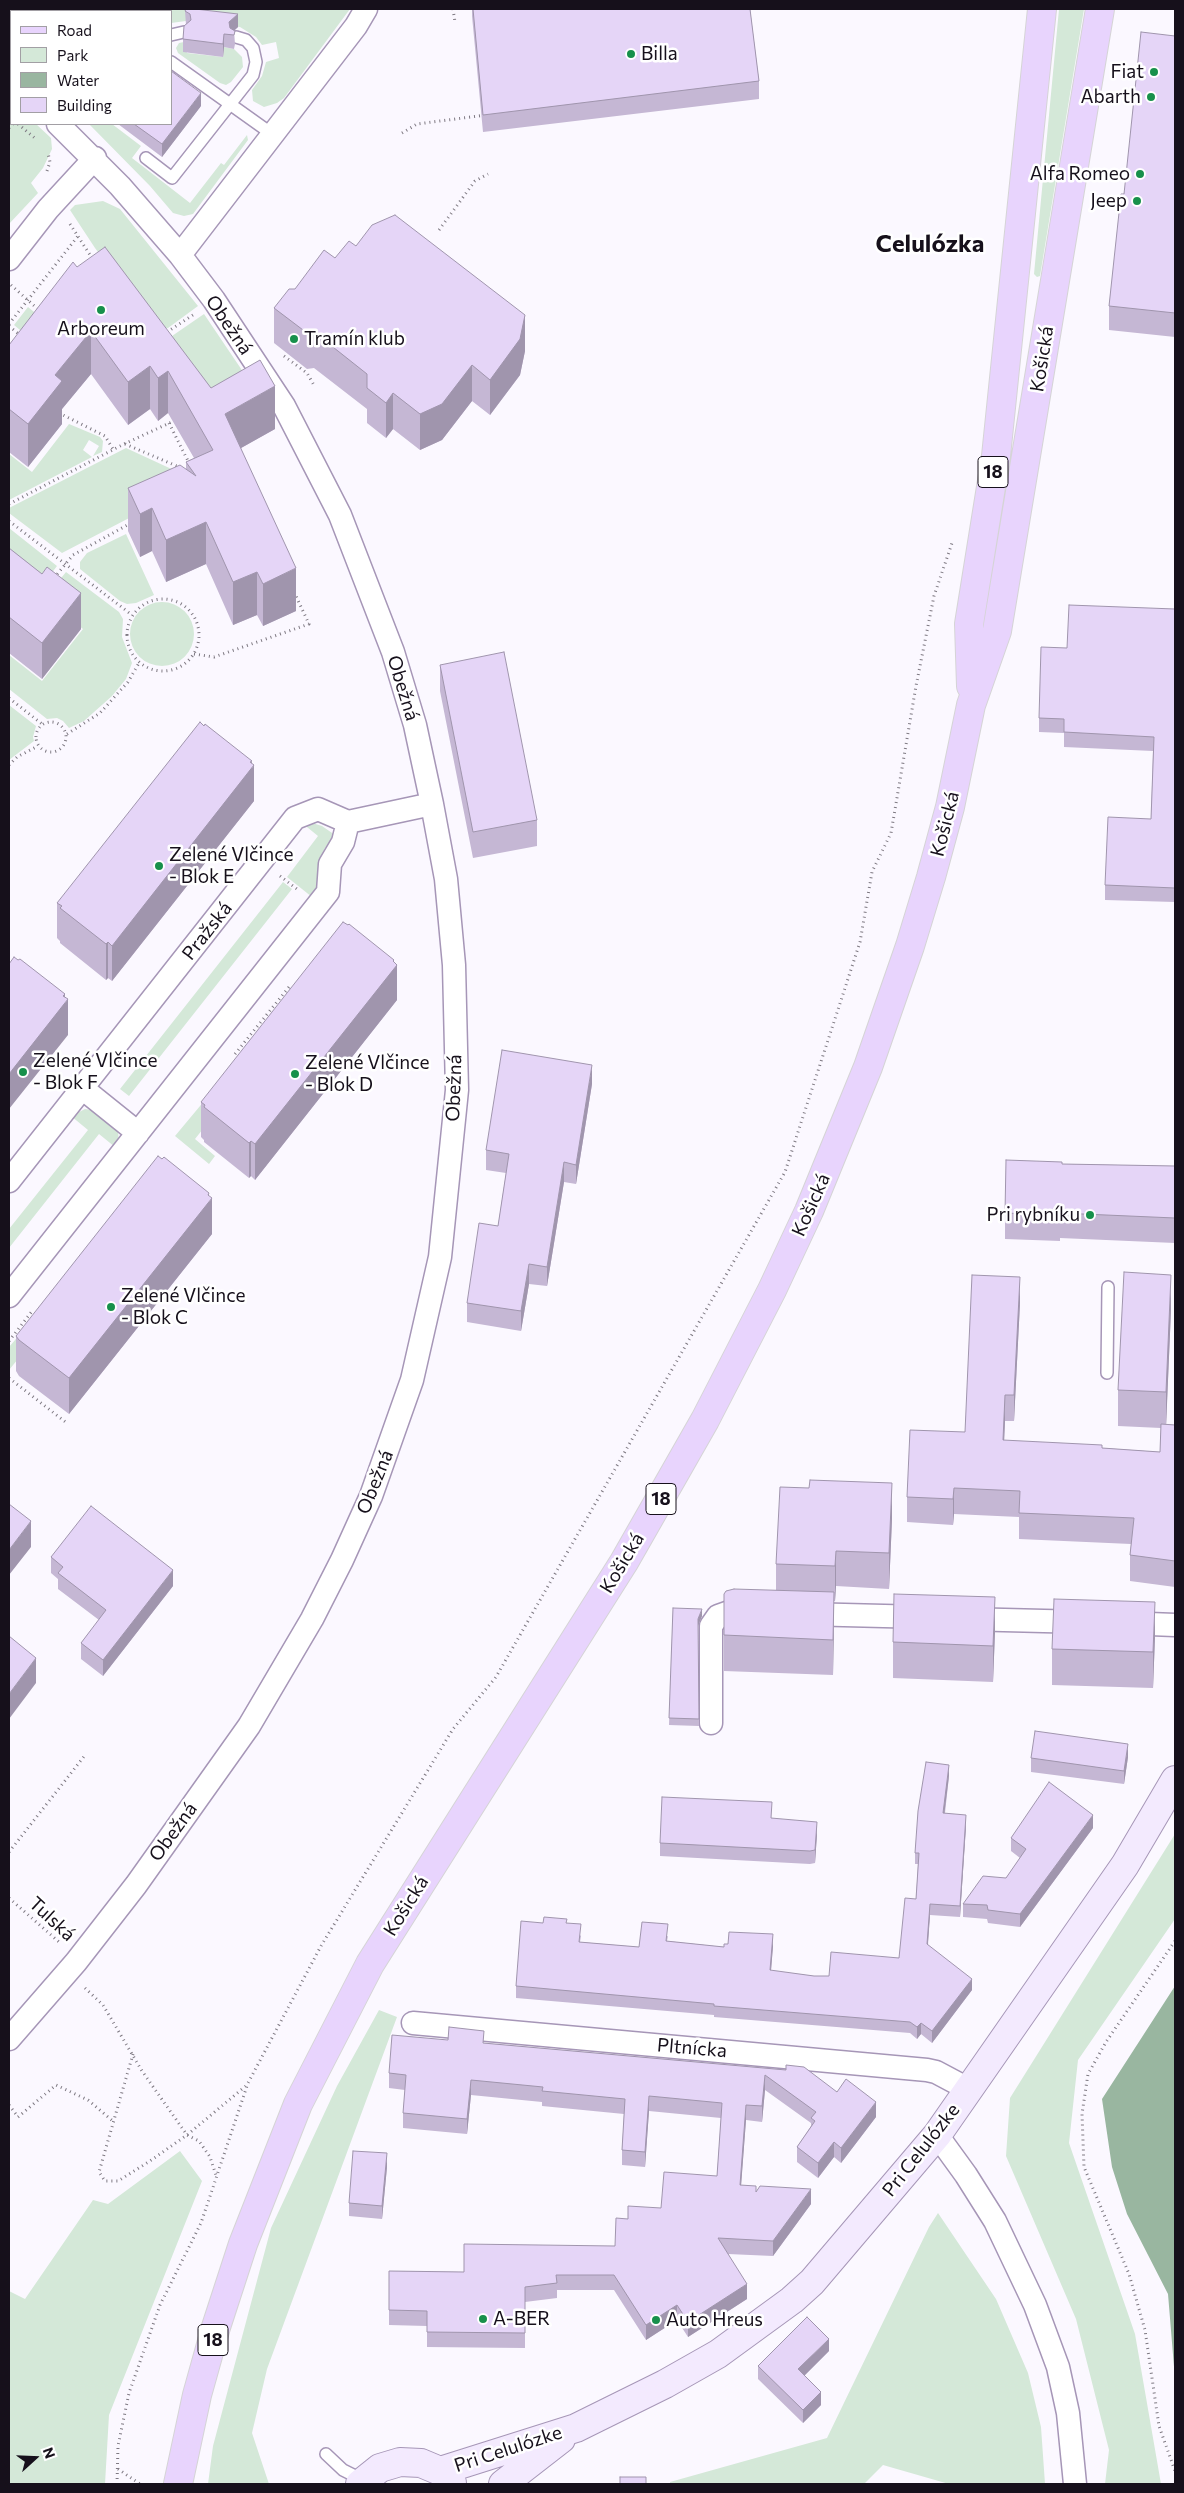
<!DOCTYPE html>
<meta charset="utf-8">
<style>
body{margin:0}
#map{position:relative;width:1184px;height:2493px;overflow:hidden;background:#fbf8ff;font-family:Commissioner,sans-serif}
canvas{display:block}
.frame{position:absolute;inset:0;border:10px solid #16101b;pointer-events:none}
.legend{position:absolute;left:10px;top:10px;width:162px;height:115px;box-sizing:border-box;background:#fff;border:1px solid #a29fa4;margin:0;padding:6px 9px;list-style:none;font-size:15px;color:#16101b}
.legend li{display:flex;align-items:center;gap:10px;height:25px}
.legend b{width:25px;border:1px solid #a29fa4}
.north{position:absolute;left:10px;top:2433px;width:50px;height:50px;-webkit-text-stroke:4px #fff;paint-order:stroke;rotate:70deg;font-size:14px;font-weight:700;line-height:20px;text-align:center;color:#16101b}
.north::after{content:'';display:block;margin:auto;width:18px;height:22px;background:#16101b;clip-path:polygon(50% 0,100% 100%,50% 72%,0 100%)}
</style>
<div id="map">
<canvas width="1184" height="2493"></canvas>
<div class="frame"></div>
<ul class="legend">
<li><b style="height:6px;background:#e8d4fd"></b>Road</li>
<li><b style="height:14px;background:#d4e8d8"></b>Park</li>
<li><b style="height:14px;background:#99b6a0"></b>Water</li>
<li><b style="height:14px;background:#e5d5f7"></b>Building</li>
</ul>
<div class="north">N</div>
</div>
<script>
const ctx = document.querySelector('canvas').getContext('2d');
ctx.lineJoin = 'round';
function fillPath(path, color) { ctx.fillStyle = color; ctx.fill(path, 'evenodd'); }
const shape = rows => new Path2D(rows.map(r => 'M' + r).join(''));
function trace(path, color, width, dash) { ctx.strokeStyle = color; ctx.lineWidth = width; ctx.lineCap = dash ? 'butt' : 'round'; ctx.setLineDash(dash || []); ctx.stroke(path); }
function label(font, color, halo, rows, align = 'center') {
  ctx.font = font + ' Commissioner,sans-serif'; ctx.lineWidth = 5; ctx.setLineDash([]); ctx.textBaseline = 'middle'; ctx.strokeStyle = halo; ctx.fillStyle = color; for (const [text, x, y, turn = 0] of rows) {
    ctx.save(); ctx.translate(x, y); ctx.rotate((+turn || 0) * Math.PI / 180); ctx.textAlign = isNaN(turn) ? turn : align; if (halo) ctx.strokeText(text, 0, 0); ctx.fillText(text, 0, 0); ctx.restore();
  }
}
const green = shape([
 [110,9,350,9,284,98,277,103,264,107,253,101,252,90,262,76,266,62,279,58,276,42,262,45,256,37,240,27,186,21,171,23,171,11,118,11],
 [1059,9,1084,9,1040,276,1037,277,1034,274],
 [184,42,187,53,223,57,224,47,234,49,242,57,243,67,231,82,226,85,220,83,178,53,176,48,179,43],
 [9,98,11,100,11,124,36,124,51,138,52,149,43,168,31,183,38,193,9,224],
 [89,124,112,124,141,146,132,158,190,203,221,163,224,165,247,135,248,140,193,214,184,216,173,213,150,186],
 [103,201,120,209,198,306,168,328,161,330,155,329,95,248,70,210,75,205],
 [28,307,45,321,31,339,14,325],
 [204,314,254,388,210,402,172,336],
 [69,424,100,437,103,441,102,452,93,456,99,446,89,440,83,450,92,457,9,500,9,454,32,472],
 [126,448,204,484,133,516,62,553,9,513,9,508],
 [9,528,57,566,32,599,9,581],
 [126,534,154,595,136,603,127,604,120,601,80,569,80,562,87,553],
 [66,572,119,612,123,619,122,637,132,663,126,679,112,696,84,721,69,728,63,721,57,718,47,719,9,689,9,655,42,681,83,629,45,598],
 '130 634a32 32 0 1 1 64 0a32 32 0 1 1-64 0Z',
 [9,705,36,726,33,737,34,741,9,760],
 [309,822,322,826,335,835,325,848,319,862,317,888,312,897,287,877,318,836,302,823],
 [283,882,292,889,129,1096,120,1089],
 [205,1100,218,1110,195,1139,215,1156,209,1164,175,1136],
 [85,1109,92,1110,118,1132,119,1142,115,1147,99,1134,9,1248,9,1229,88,1130,71,1116],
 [21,1333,32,1342,9,1370,9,1347],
 [1175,1834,1175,1919,1078,2060,1069,2143,1135,2334,1161,2484,1105,2484,1109,2450,1076,2319,1006,2156,1010,2098],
 [379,2010,397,2017,267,2369,252,2433,269,2484,208,2484,213,2446,271,2228,337,2086],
 [180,2151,202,2181,109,2415,105,2484,9,2484,9,2291,25,2299,93,2200,108,2204],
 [938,2213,996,2299,1028,2373,1041,2427,1045,2484,949,2484,883,2465,864,2484,670,2484,670,2482,827,2438,929,2227]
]);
const water = shape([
 [1175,1986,1175,2379,1168,2294,1127,2214,1112,2167,1102,2099]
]);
const path = shape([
 [453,9,455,22],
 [9,116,11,118],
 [18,124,36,139],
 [9,128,13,124],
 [402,133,417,124,486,115],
 [47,171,50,162,48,153],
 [70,224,92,258],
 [439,230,475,181,488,174],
 [11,285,40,311],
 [9,324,78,236],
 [9,326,20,335],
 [167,332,193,315],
 [284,356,307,373,315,387],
 [59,413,105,436,113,449],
 [169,423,189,463],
 [125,444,179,467],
 [9,504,124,444,176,420],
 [9,521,132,615],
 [54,578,73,555,131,523],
 '127 635a36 36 0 1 1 72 0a36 36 0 1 1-72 0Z',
 [194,654,214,657,309,624,295,594],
 [9,698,42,724],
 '36 737a15 15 0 1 1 30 0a15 15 0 1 1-30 0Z',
 [67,734,100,713,128,682,139,663],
 [9,765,17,757,38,746],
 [280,876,297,889],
 [235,1054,289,987],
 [9,1341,33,1310],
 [9,1378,68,1424],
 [9,1852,86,1754],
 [9,1898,59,1942],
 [1175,1941,1106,2042,1088,2074,1082,2114,1084,2167,1129,2274,1145,2330,1159,2426,1175,2471],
 [85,1988,103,2005,142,2071,187,2135,199,2141,210,2157,216,2175],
 [133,2054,99,2172,105,2181,118,2181,150,2161,187,2135,247,2085],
 [9,2105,18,2117,56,2085,88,2100,114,2122],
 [118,2469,140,2484],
 [117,2484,118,2446,129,2393,160,2305,201,2223,248,2083,321,1946,453,1729,496,1677,785,1172,860,942,872,872,891,833,916,686,934,596,952,543]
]);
const lane = shape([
 [57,9,60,11],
 [9,31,11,29],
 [171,35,184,32],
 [171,62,272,134],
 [146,158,172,178,253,75,256,62,253,48,246,40,236,37],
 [1107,1373,1108,1287],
 [326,2454,343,2470,363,2480]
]);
const street = shape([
 [9,81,11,83],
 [180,255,356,26,366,9],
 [9,259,48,209,95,158],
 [82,1088,138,1133],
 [9,1181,295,818,318,809,348,822,432,804],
 [9,1296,328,892,330,864,343,842,348,822],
 [804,1614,924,1617],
 [964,1619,1084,1622],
 [1124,1623,1175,1625],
 [711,1723,711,1626,718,1616,732,1611,754,1612],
 [413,2023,927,2070,936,2072,968,2089],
 [9,2039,76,1962,136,1885,249,1726,312,1619,342,1560,371,1496,412,1380,440,1257,457,1090,454,965,446,879,432,804,415,725,393,652,340,515,284,406,214,300,180,255,120,186,58,124],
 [937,2135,966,2175,995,2221,1035,2305,1058,2367,1068,2413,1075,2484]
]);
const secondary = shape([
 [440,2471,576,2428,665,2384,718,2354,792,2300,812,2282,937,2135,1125,1865,1175,1780],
 [360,2484,380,2468,400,2462,421,2463,440,2471,452,2483],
 [503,2484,561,2439]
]);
const primary = shape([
 [971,686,969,624,996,456,1042,9],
 [178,2484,197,2395,216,2327,243,2244,298,2104,370,1964,624,1562,705,1420,772,1290,809,1211,868,1067,910,946,931,877,950,807,971,705,997,631,1100,9]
]);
const wall = shape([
 [472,9,750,9,759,81,759,99,483,132,472,16],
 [185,11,238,27,234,31,235,44,234,49,224,47,223,57,183,52,183,39,186,25],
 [1175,36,1175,337,1109,330,1109,306,1124,194],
 [201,106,162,157,118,124,171,124],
 [356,246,525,351,520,375,490,415,472,401,442,440,420,450,393,429,386,438,367,423,367,409,314,368,307,369,274,343,274,308,295,289,335,258],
 [77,267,211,388,275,429,241,448,296,611,263,626,257,615,233,625,206,564,166,582,152,551,140,557,128,531,128,488,186,469,186,462,194,458,168,413,158,421,150,409,128,425,91,374,62,409,62,424,28,467,9,452,9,345],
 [9,548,42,574,81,629,42,679,9,653],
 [1175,609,1175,902,1105,900,1105,885,1151,819,1153,751,1064,747,1064,733,1039,732,1039,718,1067,648],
 [440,665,537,820,537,846,473,858,440,691],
 [252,763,254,801,112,981,108,978,106,980,60,943,60,941,57,938,57,903],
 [394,962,397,1000,255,1180,251,1176,249,1178,204,1142,204,1140,201,1137,201,1102],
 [592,1084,576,1184,564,1182,547,1286,529,1284,521,1331,467,1322,467,1303,498,1226,506,1173,486,1170,486,1150],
 [1062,1164,1175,1166,1175,1243,1060,1238,1060,1241,1005,1239,1005,1213],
 [209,1196,212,1234,69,1414,19,1376,16,1371,16,1336],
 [1020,1303,1014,1421,1005,1421,1004,1441,1160,1452,1161,1428,1118,1426,1118,1390,1171,1310,1166,1424,1175,1425,1175,1587,1130,1581,1130,1555,1131,1544,1019,1539,1019,1517,954,1514,953,1525,907,1522,907,1497,965,1432],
 [892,1519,889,1589,836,1586,835,1601,834,1601,833,1675,724,1671,724,1594,776,1590,776,1564],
 [51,1557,173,1586,103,1676,81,1659,81,1643,99,1620,58,1589,58,1579,51,1573],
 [673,1608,702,1616,698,1626,699,1726,669,1725],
 [995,1632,993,1682,893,1678,893,1642],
 [1155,1637,1153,1688,1052,1685,1052,1649],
 [1128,1757,1124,1784,1031,1772,1031,1758],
 [949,1776,945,1813,966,1826,960,1917,930,1915,928,1945,972,1990,932,2043,921,2034,917,2039,910,2033,714,2017,714,2015,516,1998,516,1986,543,1923,567,1923,581,1936,580,1942,639,1947,668,1936,667,1941,724,1947,773,1946,771,1971,814,1976,829,1976,899,1958,916,1899,918,1864,915,1864,915,1853],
 [772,1818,817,1834,815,1863,810,1864,660,1856,660,1843],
 [1093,1828,1020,1927,988,1923,987,1919,963,1917,963,1904,1006,1878,1020,1858,1011,1851,1011,1838],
 [484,2043,786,2070,837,2092,876,2117,841,2163,834,2157,818,2178,797,2162,797,2147,811,2126,811,2123,765,2090,762,2122,746,2120,741,2185,756,2192,811,2204,773,2256,728,2254,747,2299,688,2337,677,2320,646,2340,614,2290,557,2290,557,2298,525,2302,525,2348,427,2347,427,2326,389,2325,389,2271,464,2272,615,2246,628,2219,661,2208,717,2176,721,2118,649,2111,645,2167,622,2165,622,2150,624,2114,542,2106,542,2102,471,2095,467,2134,403,2128,403,2113,405,2090,389,2088,389,2073],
 [387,2167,382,2219,349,2216,349,2203],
 [829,2351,804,2376,821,2405,803,2423,758,2379,758,2366]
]);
const shadedWall = shape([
 [238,14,238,27,229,35,229,22],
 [224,34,224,47,223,57,223,44],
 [201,93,201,106,162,157,162,144],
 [525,315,525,351,520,375,490,415,490,380],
 [91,331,91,374,62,409,62,424,28,467,28,424,55,375],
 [472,365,472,401,442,440,420,450,420,414],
 [150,366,150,409,128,425,128,382],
 [168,371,168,413,158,421,158,378],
 [275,386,275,429,225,457,225,414],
 [393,393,393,429,386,438,386,403],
 [152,508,152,551,140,557,140,514],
 [206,522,206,564,166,582,166,540],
 [296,568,296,611,263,626,263,584],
 [257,572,257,615,233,625,233,582],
 [81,593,81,629,42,679,42,643],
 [252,761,252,768,254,765,254,801,112,981,112,946],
 [108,942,108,978,106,980,106,944],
 [394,960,394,968,397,965,397,1000,255,1180,255,1144],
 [65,994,65,1003,68,999,68,1035,9,1109,9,1074],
 [592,1065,592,1084,576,1184,576,1165],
 [251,1141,251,1176,249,1178,249,1143],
 [564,1162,564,1182,547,1286,547,1267],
 [209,1193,209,1202,212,1198,212,1234,69,1414,69,1378],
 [529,1264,529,1284,521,1331,521,1311],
 [1171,1275,1171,1310,1166,1428,1166,1392],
 [1020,1277,1020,1303,1014,1421,1014,1395],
 [1005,1395,1005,1421,1003,1466,1003,1440],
 [892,1483,892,1519,889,1589,889,1553],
 [954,1488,954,1514,953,1525,953,1499],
 [31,1521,31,1547,9,1575,9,1550],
 [836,1551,836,1586,835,1601,835,1566],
 [173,1570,173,1586,103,1676,103,1660],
 [834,1592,834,1627,833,1675,833,1640],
 [995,1597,995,1632,993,1682,993,1646],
 [1155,1602,1155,1637,1153,1688,1153,1652],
 [702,1609,702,1616,698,1626,698,1619],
 [36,1658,36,1683,9,1719,9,1694],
 [1128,1744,1128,1757,1124,1784,1124,1771],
 [949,1765,949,1776,943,1824,943,1813],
 [966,1815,966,1826,960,1917,960,1906],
 [1093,1815,1093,1828,1020,1927,1020,1914],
 [817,1822,817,1834,815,1863,815,1850],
 [930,1904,930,1915,927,1955,927,1944],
 [773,1934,773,1946,770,1982,770,1970],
 [972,1979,972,1990,932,2043,932,2031],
 [921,2023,921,2034,917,2039,917,2027],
 [765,2075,765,2090,762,2122,762,2106],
 [471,2080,471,2095,467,2134,467,2119],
 [649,2096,649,2111,645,2167,645,2152],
 [876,2102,876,2117,841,2163,841,2148],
 [746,2105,746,2120,740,2200,740,2185],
 [834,2142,834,2157,818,2178,818,2163],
 [387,2153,387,2167,382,2219,382,2206],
 [811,2189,811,2204,773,2256,773,2241],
 [747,2284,747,2299,688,2337,688,2322],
 [677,2305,677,2320,646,2340,646,2325],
 [829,2339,829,2351,798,2382,798,2369],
 [821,2392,821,2405,803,2423,803,2410]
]);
const building = shape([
 [106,9,128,9,131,11,104,11,106,9],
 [186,9,195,9,238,14,229,22,230,28,235,31,234,35,224,34,223,44,183,39,184,26,191,20,190,14,185,11,186,9],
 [473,9,750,9,759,81,483,115,473,9],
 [1141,32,1175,36,1175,313,1109,306,1121,194,1124,194,1141,32],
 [171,71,201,93,162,144,134,124,171,124,171,71],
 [395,215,525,315,520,339,490,380,472,365,442,404,420,414,393,393,386,403,367,388,367,374,314,332,307,333,274,308,289,289,295,289,324,250,335,258,349,241,356,246,372,225,395,215],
 [105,247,211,388,260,360,275,386,225,414,296,568,263,584,257,572,233,582,206,522,166,540,152,508,140,514,128,488,180,465,196,476,186,462,213,450,168,371,158,378,150,366,128,382,91,331,55,375,62,381,28,424,9,409,9,345,73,262,77,267,105,247],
 [9,548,42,574,47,567,81,593,42,643,9,617,9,548],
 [1069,605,1175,609,1175,888,1105,885,1108,817,1151,819,1154,737,1064,732,1064,719,1039,718,1041,647,1067,648,1069,605],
 [504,652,537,820,473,832,440,665,504,652],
 [200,722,204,726,205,724,252,761,250,762,254,765,112,946,108,942,106,944,60,908,62,906,57,903,200,722],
 [343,922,348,925,349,924,394,960,393,961,397,965,255,1144,251,1141,249,1143,204,1107,205,1105,201,1102,343,922],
 [14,957,18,960,20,959,65,994,63,996,68,999,9,1074,9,964,14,957],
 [502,1050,592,1065,576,1165,564,1162,547,1267,529,1264,521,1311,467,1303,479,1223,498,1226,509,1154,486,1150,502,1050],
 [158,1156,162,1159,164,1157,209,1193,208,1195,212,1198,69,1378,19,1340,16,1336,158,1156],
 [1006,1160,1062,1162,1062,1164,1175,1166,1175,1218,1060,1213,1060,1215,1005,1213,1006,1160],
 [1124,1272,1171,1275,1166,1392,1118,1390,1124,1272],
 [972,1275,1020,1277,1014,1395,1005,1395,1003,1440,1102,1445,1102,1448,1160,1452,1161,1424,1175,1425,1175,1561,1130,1555,1134,1518,1019,1513,1020,1491,954,1488,953,1499,907,1497,910,1430,965,1432,972,1275],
 [810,1480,892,1483,889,1553,836,1551,835,1566,776,1564,780,1487,809,1488,810,1480],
 [9,1504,31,1521,9,1550,9,1504],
 [91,1506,173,1570,103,1660,81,1643,106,1610,58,1573,63,1567,51,1557,91,1506],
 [734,1589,834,1592,833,1640,724,1635,724,1594,726,1591,734,1589],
 [894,1594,995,1597,993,1646,893,1642,894,1594],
 [1054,1599,1155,1602,1153,1652,1052,1649,1054,1599],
 [673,1608,702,1609,698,1619,699,1719,669,1718,673,1608],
 [9,1636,36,1658,9,1694,9,1636],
 [1035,1731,1128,1744,1124,1771,1031,1758,1035,1731],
 [926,1762,949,1765,943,1813,966,1815,960,1906,930,1904,927,1944,972,1979,932,2031,921,2023,917,2027,910,2022,714,2006,714,2004,516,1986,521,1921,543,1923,544,1917,567,1919,566,1923,581,1924,579,1942,639,1947,642,1922,668,1924,666,1941,724,1947,724,1944,728,1944,729,1932,773,1934,770,1970,814,1976,829,1976,831,1952,899,1958,905,1898,916,1899,919,1853,915,1853,918,1811,926,1762],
 [1049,1782,1093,1815,1020,1914,988,1910,987,1905,963,1904,983,1876,1006,1878,1026,1849,1011,1838,1049,1782],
 [662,1797,772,1802,771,1818,817,1822,815,1850,810,1851,660,1843,662,1797],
 [449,2027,484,2031,483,2043,786,2070,786,2065,804,2067,837,2092,846,2079,876,2102,841,2148,834,2142,818,2163,797,2147,815,2121,811,2118,816,2112,765,2075,762,2106,746,2105,740,2185,756,2186,756,2192,760,2186,811,2189,773,2241,718,2238,747,2284,688,2322,677,2305,646,2325,614,2275,556,2275,557,2283,525,2287,525,2333,427,2332,427,2311,389,2310,389,2271,464,2272,464,2244,615,2246,616,2218,628,2219,628,2206,661,2208,664,2172,717,2176,722,2103,649,2096,645,2152,622,2150,625,2099,542,2091,543,2087,471,2080,467,2119,403,2113,406,2075,389,2073,392,2035,448,2040,449,2027],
 [353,2151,387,2153,382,2206,349,2203,353,2151],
 [807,2317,829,2339,798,2369,821,2392,803,2410,758,2366,807,2317],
 [620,2477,646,2477,646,2484,620,2484,620,2477]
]);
const markers = [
 [631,54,5,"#17904b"],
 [1154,72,5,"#17904b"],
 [1151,97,5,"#17904b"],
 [1140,174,5,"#17904b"],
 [1137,201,5,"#17904b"],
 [101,310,5,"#17904b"],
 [294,339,5,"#17904b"],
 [159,866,5,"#17904b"],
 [23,1072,5,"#17904b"],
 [295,1074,5,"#17904b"],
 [1090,1215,5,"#17904b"],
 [111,1307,5,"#17904b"],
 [483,2319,5,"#17904b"],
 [656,2320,5,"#17904b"]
];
const shields = [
 [993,472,30],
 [661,1499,30],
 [213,2340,30]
];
const shieldNames = [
 ["18",993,472],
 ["18",661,1499],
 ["18",213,2340]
];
const poiNames = [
 ["Billa",641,54],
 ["Fiat",1144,72,"right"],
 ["Abarth",1141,97,"right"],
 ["Alfa Romeo",1130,174,"right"],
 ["Jeep",1127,201,"right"],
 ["Arboreum",101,329,"center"],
 ["Tramín klub",304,339],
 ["Zelené Vlčince",169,855],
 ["- Blok E",169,877],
 ["Zelené Vlčince",33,1061],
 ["- Blok F",33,1083],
 ["Zelené Vlčince",305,1063],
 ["- Blok D",305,1085],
 ["Pri rybníku",1080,1215,"right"],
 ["Zelené Vlčince",121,1296],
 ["- Blok C",121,1318],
 ["A-BER",493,2319],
 ["Auto Hreus",666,2320]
];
const streetNames = [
 ["Obežná",229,325,56],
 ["Košická",1042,359,-81],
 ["Obežná",403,688,73],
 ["Košická",945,824,-76],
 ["Pražská",207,931,-52],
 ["Obežná",454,1088,-88],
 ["Košická",811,1205,-66],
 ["Obežná",375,1482,-68],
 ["Košická",622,1563,-59],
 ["Obežná",173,1832,-54],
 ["Košická",406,1906,-58],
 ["Tulská",52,1919,43],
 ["Pltnícka",692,2048,5],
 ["Pri Celulózke",921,2150,-52],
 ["Pri Celulózke",508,2449,-18]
];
const districtNames = [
 ["Celulózka",930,244]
];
fillPath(green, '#d4e8d8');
fillPath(water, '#99b6a0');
trace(lane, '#a696b7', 14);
trace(street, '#a696b7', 25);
trace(secondary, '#a696b7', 30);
trace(primary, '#d5d4d6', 30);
trace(path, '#7e7982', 3, [1, 4]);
trace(lane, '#fff', 11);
trace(street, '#fff', 22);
trace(secondary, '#f3eafe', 28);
trace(primary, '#e8d4fd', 28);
fillPath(wall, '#c5b7d4');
fillPath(shadedWall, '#a095ad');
fillPath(building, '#e5d5f7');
trace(building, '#a095ad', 1);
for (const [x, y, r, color] of markers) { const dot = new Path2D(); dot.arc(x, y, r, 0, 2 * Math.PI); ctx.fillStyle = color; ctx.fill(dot); trace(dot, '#fff', 2); }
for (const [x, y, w] of shields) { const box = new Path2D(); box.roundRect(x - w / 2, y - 15.5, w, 31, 4); ctx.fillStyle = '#fff'; ctx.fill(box); trace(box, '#16101b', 1); }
label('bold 18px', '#16101b', null, shieldNames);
label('19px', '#16101b', '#fff', poiNames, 'left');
label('19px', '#16101b', '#fff', streetNames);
label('bold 24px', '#16101b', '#fff', districtNames);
</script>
